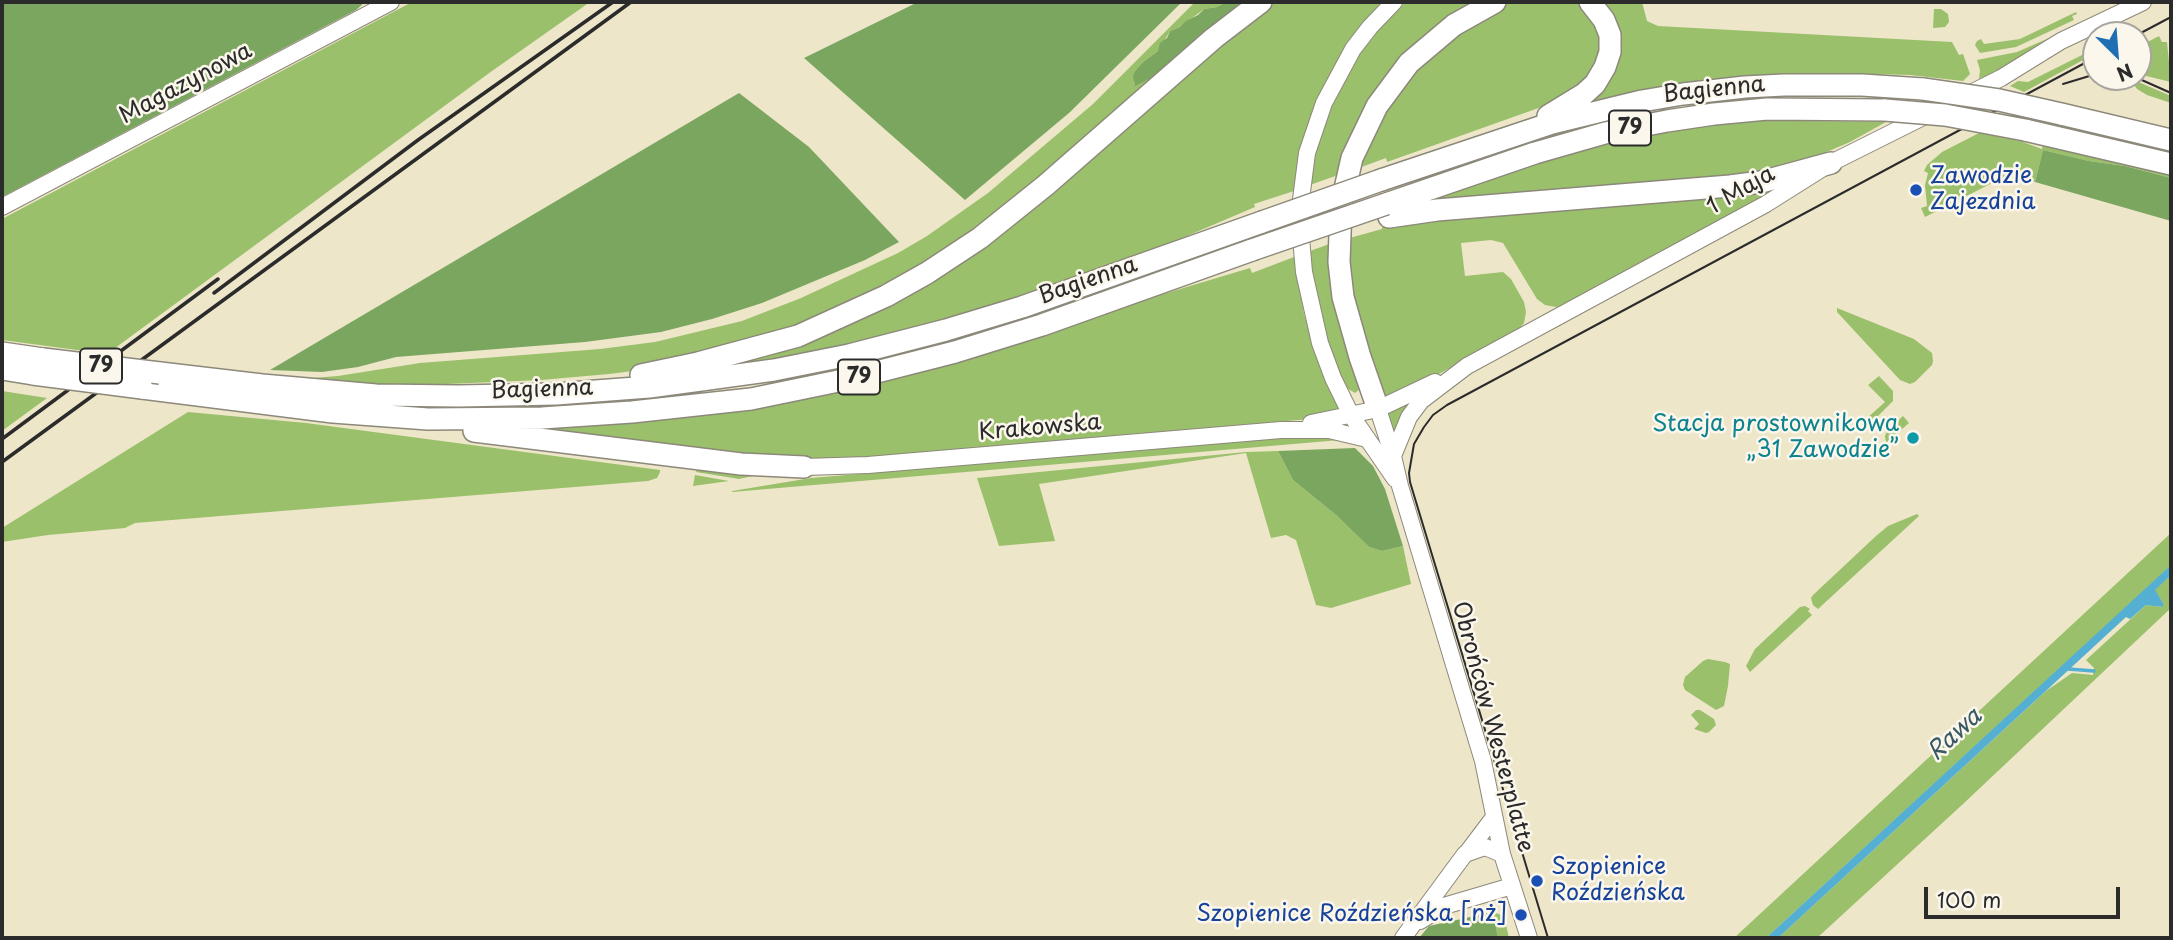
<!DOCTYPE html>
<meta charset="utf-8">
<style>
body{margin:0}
#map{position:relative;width:2173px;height:940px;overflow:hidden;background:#eee6c9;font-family:"Playpen Sans",sans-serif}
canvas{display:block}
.frame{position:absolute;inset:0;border:4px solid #2b2b2b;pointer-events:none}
.north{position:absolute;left:2082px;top:21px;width:70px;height:70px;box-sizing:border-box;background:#fbf7ec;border:2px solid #a8a59f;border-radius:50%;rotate:155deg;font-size:19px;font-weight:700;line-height:28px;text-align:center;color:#2b2b2b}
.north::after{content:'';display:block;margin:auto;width:24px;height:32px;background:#1f6fb2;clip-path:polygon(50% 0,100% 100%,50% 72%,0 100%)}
.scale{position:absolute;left:1924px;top:887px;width:196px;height:32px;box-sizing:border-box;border:4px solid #2b2b2b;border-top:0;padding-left:9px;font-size:21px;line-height:24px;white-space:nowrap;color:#2b2b2b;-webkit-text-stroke:5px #fbf7ec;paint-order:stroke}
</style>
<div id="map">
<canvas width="2173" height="940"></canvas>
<div class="frame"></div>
<div class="north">N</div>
<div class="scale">100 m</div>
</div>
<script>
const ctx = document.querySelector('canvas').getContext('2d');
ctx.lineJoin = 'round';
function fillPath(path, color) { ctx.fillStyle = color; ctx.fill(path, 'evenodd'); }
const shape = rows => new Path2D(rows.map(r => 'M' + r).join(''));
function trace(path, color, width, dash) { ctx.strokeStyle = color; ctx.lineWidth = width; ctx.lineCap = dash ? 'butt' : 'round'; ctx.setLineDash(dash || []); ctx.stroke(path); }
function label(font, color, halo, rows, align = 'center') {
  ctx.font = font + ' "Playpen Sans",sans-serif'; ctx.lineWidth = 5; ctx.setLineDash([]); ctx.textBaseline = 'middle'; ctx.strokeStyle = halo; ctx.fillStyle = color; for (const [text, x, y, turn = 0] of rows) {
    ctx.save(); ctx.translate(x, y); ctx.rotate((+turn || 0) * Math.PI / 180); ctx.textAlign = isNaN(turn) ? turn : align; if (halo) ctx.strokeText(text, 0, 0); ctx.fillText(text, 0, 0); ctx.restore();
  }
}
const green = shape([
 [412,2,590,2,492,71,107,354,2,340,2,219],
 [1195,2,1226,2,1217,7,1204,9,1180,27,1170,31,1158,51,1143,62,1135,71,1134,84,1151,78,1155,80,1002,211,923,265,812,322,641,370,609,374,541,380,400,386,339,385,300,379,338,376,420,363,600,349,655,342,742,321,801,298,898,253,927,236,988,193,1093,104],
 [1276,2,1384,2,1356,33,1326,81,1314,107,1303,138,1294,191,1254,204,1255,207,1140,256,1024,298,844,348,730,368,791,347,857,320,1180,80,1253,18],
 [1405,2,1478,2,1443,23,1341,174,1310,185,1319,136,1338,90,1361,52,1387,20],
 [1512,2,1579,2,1591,12,1604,40,1590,78,1561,100,1387,162,1386,158,1356,169,1372,126,1418,62,1497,8],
 [1601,2,1642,2,1647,21,1658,26,1952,42,1959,55,1963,54,1970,74,1963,81,1910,75,1835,73,1835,75,1591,103,1589,103,1604,83],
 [1934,9,1941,9,1948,14,1949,22,1945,27,1933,28],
 [2076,12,2077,14,2072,16,2074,20,2016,47,1980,53,1975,45,1977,41,1981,39,1984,44,2020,39],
 [2159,36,2162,42,2167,42,2171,82,2138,74,2138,47],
 [2049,38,1999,70,1979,79,1980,70,1977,60,2017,52],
 [2096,48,2096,53,2024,92,2010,86,2018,81,2028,82],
 [2129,78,2171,96,2171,103,2147,95,2137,89],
 [1800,118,1801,121,1886,122,1850,142,1808,160,1753,176,1425,204,1423,200,1542,160,1614,140,1688,126,1761,119],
 [2027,119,2058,125,2060,122,2171,148,2171,156,2027,122],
 [1979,133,2020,141,2042,149,2043,143,2171,173,2171,178,2125,166,2089,161,2043,150,2035,182,2013,175,2006,176,1925,217,1921,208,1927,206,1925,185,1928,173,1924,171,1927,165,1942,152],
 [1778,189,1565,305,1556,307,1545,305,1537,299,1503,243,1491,240,1461,243,1465,276,1503,272,1511,279,1524,302,1526,312,1524,323,1517,331,1419,385,1383,400,1355,319,1346,239,1382,229,1382,224,1397,222],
 [1332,243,1360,389,1355,393,1348,389,1343,382,1330,349,1320,313,1310,261,1310,251],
 [1294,257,1304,314,1320,367,1328,388,1342,411,1310,419,858,458,816,459,768,458,519,427,651,418,1130,304,1250,268,1252,273],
 [1837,308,1914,339,1932,353,1933,361,1932,365,1915,382,1910,384,1900,380,1837,312],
 [1879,376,1893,391,1893,401,1871,423,1866,424,1866,419,1885,402,1868,385],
 [2,391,47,398,2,431],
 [1413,399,1393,439,1384,413],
 [188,412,306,423,660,470,660,472,657,478,648,481,135,523,125,528,48,535,2,542,2,528],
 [1903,416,1909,423,1886,443,1885,436,1887,431],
 [1331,434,1352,439,732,492,732,491,811,478],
 [1278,451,1293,480,1336,515,1369,547,1382,551,1403,546,1411,584,1331,608,1316,605,1296,540,1286,535,1271,538,1246,453,1039,484,1055,541,999,546,977,478,1246,452],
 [698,468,757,475,739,479,696,472],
 [695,475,729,481,693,486],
 [1917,514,1919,516,1818,609,1813,605,1811,598,1813,595,1876,536,1888,526],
 [2171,533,2171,565,2161,575,1766,938,1734,938],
 [2171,575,2171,608,1963,804,1817,938,1778,938,2046,691,2072,673,2093,675,2094,668,2086,660,2146,605,2163,607,2163,603,2154,590],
 [1805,606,1810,609,1808,611,1812,615,1750,672,1746,666,1755,649,1800,607],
 [1708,659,1725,662,1730,664,1728,686,1724,706,1716,710,1685,690,1683,685,1685,677,1703,661],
 [1696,710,1700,710,1714,719,1716,725,1709,732,1706,733,1694,729,1699,724,1691,715],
 [1493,912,1504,916,1509,938,1498,938]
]);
const forest = shape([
 [2,2,365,2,356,10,2,197],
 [918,2,1182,2,1069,113,965,200,804,58],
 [1226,2,1249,2,1155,80,1151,78,1135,86,1133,76,1135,71,1143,62,1158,51,1160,43,1167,38,1170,31,1180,27,1186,21,1198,15,1204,9,1217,7],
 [739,93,809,147,899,242,865,260,762,303,712,319,661,332,585,342,396,357,358,367,322,372,270,370],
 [2043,150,2089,161,2125,166,2171,178,2171,221,2035,182],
 [1355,448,1373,466,1385,489,1403,546,1382,551,1369,547,1336,515,1293,480,1278,451],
 [1493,912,1498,938,1419,938,1429,926]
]);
const water = shape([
 [2171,565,2171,575,2155,590,2163,603,2163,607,2146,605,2130,619,2126,617,1778,938,1766,938]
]);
const stream = shape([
 [2068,669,2094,671]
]);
const minor = shape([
 [1394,2,1370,27,1353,49,1324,103,1307,153,1299,215,1304,272,1320,343,1333,378,1351,415,1395,479],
 [2,207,391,2],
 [1378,409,1393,456,1400,486,1483,761,1502,854,1529,938],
 [1311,423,1378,409,1435,382],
 [1393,456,1409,417,1421,401,1467,366,1766,204,1831,163,2001,78,2061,41,2143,2],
 [804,467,868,465,1281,430,1329,430,1367,439],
 [1466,854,1494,817],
 [1420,921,1444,906,1512,886],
 [1403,938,1465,854,1485,847,1502,854]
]);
const major = shape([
 [2061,114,2171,140],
 [1548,116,1584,94,1595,84,1605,67,1610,52,1610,35,1604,20,1590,2],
 [2025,130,2171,164],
 [1381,180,1552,123,1642,101,1683,94,1745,87,1784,85,1862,85,1923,89],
 [1386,204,1535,153,1605,133,1667,121,1714,114,1767,109,1885,110],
 [1389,217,1437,210,1730,186,1761,182,1831,163],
 [2,353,43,359],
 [2,369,33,374],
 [160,373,262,385,376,395,459,396,556,394,649,387,701,380,774,370,849,355,946,330,1022,307,1262,222],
 [641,375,698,363,798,336,886,296,927,273,980,238,1046,185,1214,38,1261,2],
 [142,388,333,412,428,419,542,418,632,412,751,399,853,378,955,352,1042,325,1252,250],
 [1378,409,1360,357,1343,297,1339,262,1341,206,1352,158,1377,106,1409,63,1454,25,1495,2],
 [474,431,741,464,804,467]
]);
const tram = shape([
 [2137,35,2171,17],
 [2171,38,2171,56],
 [2135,77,2171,93],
 [2063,84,2096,74],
 [1548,938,1410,482,1409,473,1414,444,1424,427,1433,415,1447,405,2096,57]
]);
const rail = shape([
 [214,293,418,140,613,2],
 [2,439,218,279],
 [2,462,631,2]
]);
const majorBridge = shape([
 [1923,89,1999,100,2061,114],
 [1885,110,1945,115,2025,130],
 [1262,222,1381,180],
 [1252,250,1386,204],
 [43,359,160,373],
 [33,374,142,388]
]);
const markers = [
 [1916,190,7,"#1a4fb4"],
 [1913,438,7,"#0f9aa8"],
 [1537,881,7,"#1a4fb4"],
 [1521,915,7,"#1a4fb4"]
];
const shields = [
 [1630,128,42],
 [101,366,42],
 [859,377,42]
];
const shieldNames = [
 ["79",1630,128],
 ["79",101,366],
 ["79",859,377]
];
const streetNames = [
 ["Magazynowa",186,84,-28],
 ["Bagienna",1714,90,-6],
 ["1 Maja",1741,191,-30],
 ["Bagienna",1088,281,-19],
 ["Bagienna",542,390,-2],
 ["Krakowska",1040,428,-5],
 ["Obrońców Westerplatte",1492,727,75]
];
const transitNames = [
 ["Zawodzie",1930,177],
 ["Zajezdnia",1930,203],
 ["Szopienice",1551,868],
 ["Roździeńska",1551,894],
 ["Szopienice Roździeńska [nż]",1507,915,"right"]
];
const cultureNames = [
 ["Stacja prostownikowa",1899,425],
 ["„31 Zawodzie”",1899,451]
];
const waterNames = [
 ["Rawa",1955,735,-43]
];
fillPath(green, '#9ac06b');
fillPath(forest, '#7ba65f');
fillPath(water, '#54afd2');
trace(stream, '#54afd2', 3.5);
trace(minor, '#8c887a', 18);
trace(major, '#8c887a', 24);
trace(minor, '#fff', 16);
trace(major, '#fff', 21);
trace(tram, '#2b2b2b', 2);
trace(rail, '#2b2b2b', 3.5);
trace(majorBridge, '#8c887a', 24, []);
trace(majorBridge, '#fff', 21);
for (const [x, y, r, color] of markers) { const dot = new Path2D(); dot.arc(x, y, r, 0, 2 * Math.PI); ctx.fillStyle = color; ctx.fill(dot); trace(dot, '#fbf7ec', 2.5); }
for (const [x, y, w] of shields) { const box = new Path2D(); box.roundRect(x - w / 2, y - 17.5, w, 35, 5); ctx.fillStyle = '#fbf7ec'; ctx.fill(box); trace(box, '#2b2b2b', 2); }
label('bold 21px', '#2b2b2b', null, shieldNames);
label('23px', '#2b2b2b', '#fbf7ec', streetNames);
label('23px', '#164399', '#fbf7ec', transitNames, 'left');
label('23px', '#0d838f', '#fbf7ec', cultureNames, 'right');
label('italic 24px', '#395965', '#fbf7ec', waterNames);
</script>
